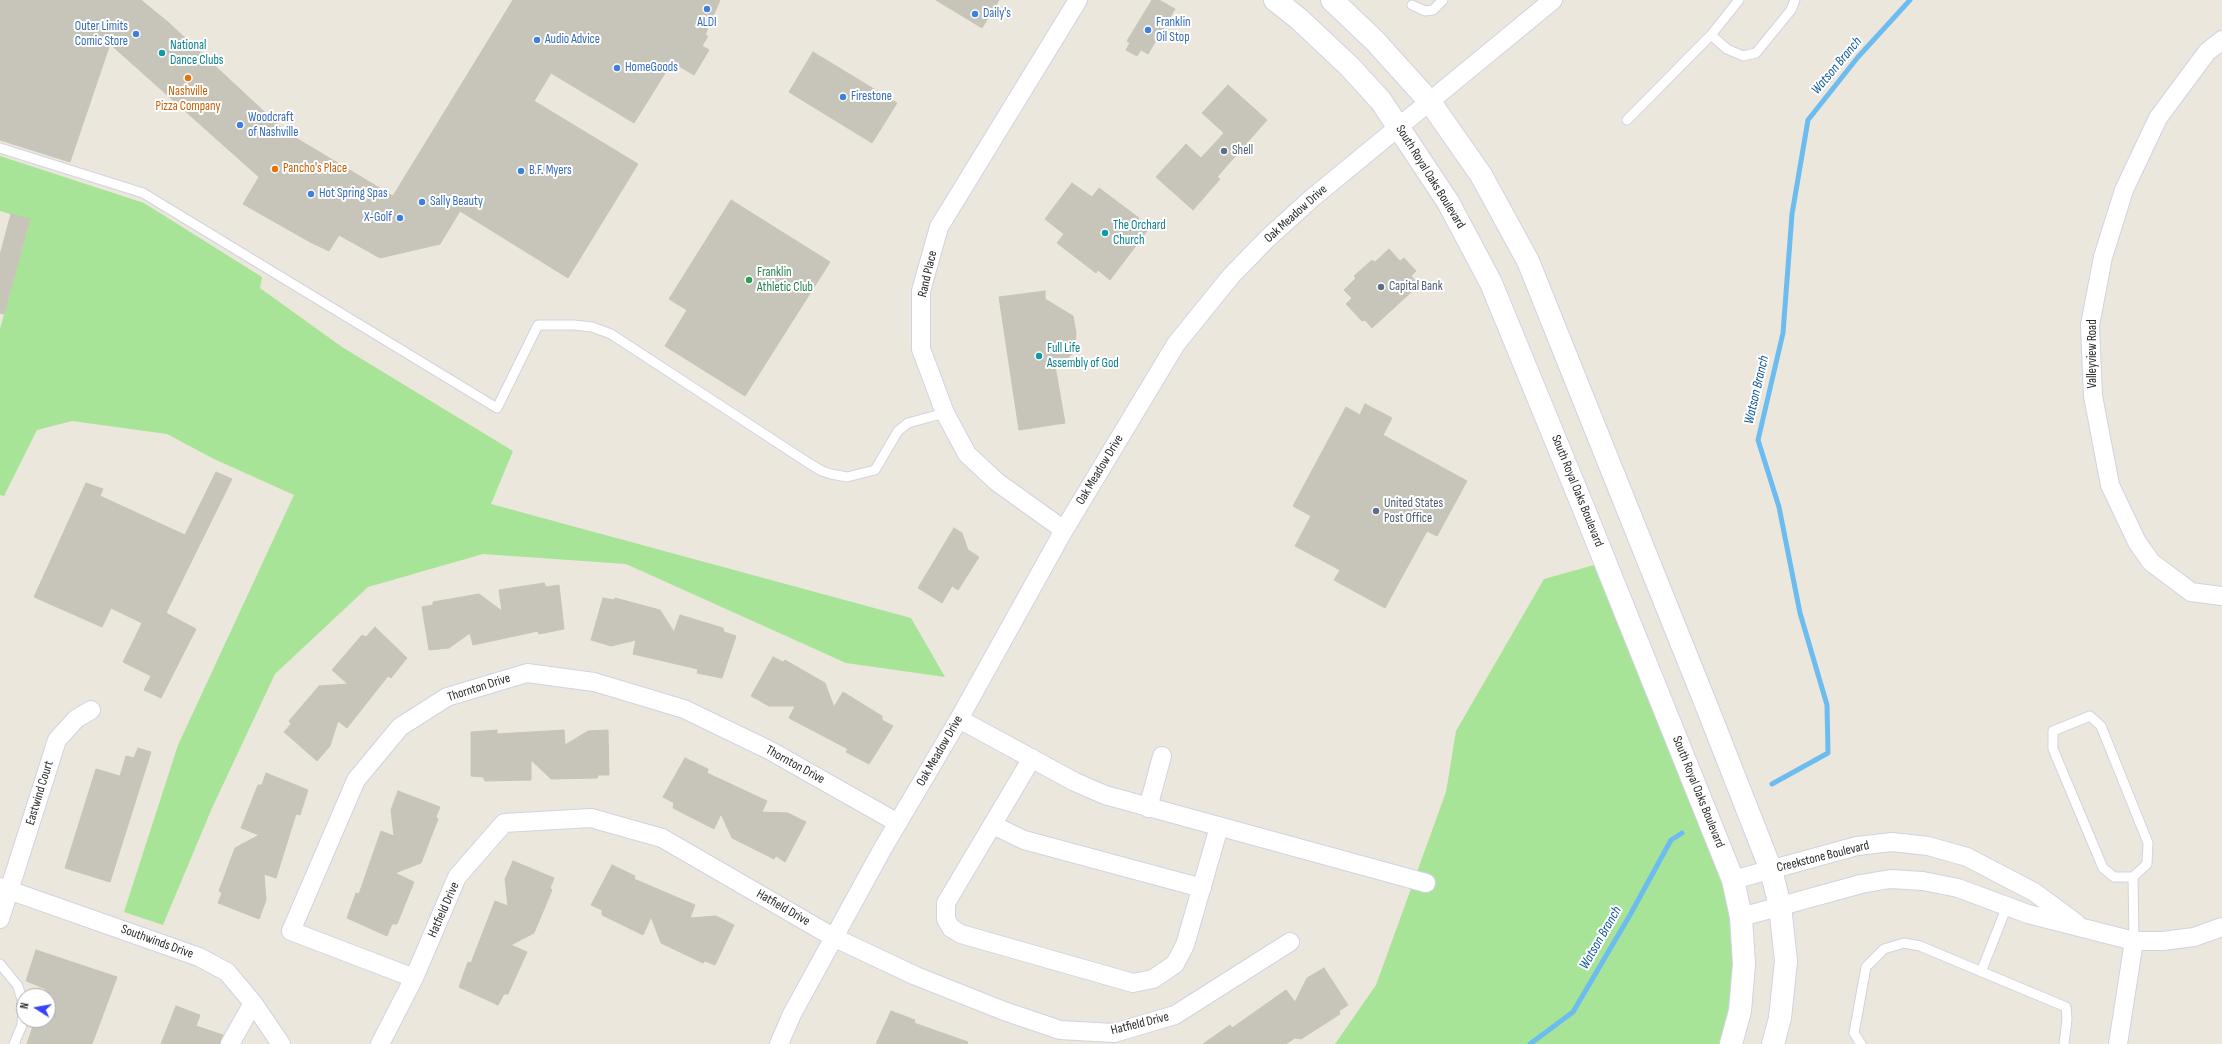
<!DOCTYPE html>
<style>
body{margin:0}
#map{position:relative;width:2222px;height:1044px;overflow:hidden;background:#ece7dc;font-family:"Sofia Sans Condensed",sans-serif}
canvas{display:block}
.north{position:absolute;left:16px;top:988px;width:40px;height:40px;box-sizing:border-box;background:#fff;border:1px solid #aaa;border-radius:50%;rotate:281deg;font-size:11px;font-weight:700;line-height:16px;text-align:center;color:#2a2a2a}
.north::after{content:'';display:block;margin:auto;width:14px;height:18px;background:#3943fc;clip-path:polygon(50% 0,100% 100%,50% 72%,0 100%)}
</style>
<div id="map">
<canvas width="2222" height="1044"></canvas>
<div class="north">N</div>
</div>
<script>
const ctx = document.querySelector('canvas').getContext('2d');
ctx.lineJoin = 'round';
function fillPath(path, color) { ctx.fillStyle = color; ctx.fill(path, 'evenodd'); }
const shape = rows => new Path2D(rows.map(r => 'M' + r).join(''));
function trace(path, color, width, dash) { ctx.strokeStyle = color; ctx.lineWidth = width; ctx.lineCap = dash ? 'butt' : 'round'; ctx.setLineDash(dash || []); ctx.stroke(path); }
function label(font, color, halo, rows, align = 'center') {
  ctx.font = font + ' "Sofia Sans Condensed",sans-serif'; ctx.lineWidth = 4; ctx.setLineDash([]); ctx.textBaseline = 'middle'; ctx.strokeStyle = halo; ctx.fillStyle = color; for (const [text, x, y, turn = 0] of rows) {
    ctx.save(); ctx.translate(x, y); ctx.rotate((+turn || 0) * Math.PI / 180); ctx.textAlign = isNaN(turn) ? turn : align; if (halo) ctx.strokeText(text, 0, 0); ctx.fillText(text, 0, 0); ctx.restore();
  }
}
const green = shape([
 [0,156,144,203,262,277,260,288,342,347,513,451,491,504,911,618,945,677,846,663,626,564,483,554,368,587,275,674,212,808,163,925,124,912,178,745,294,495,214,459,167,434,72,421,37,430,4,496,0,495,0,329,30,220,0,211],
 [1605,562,1741,917,1731,1044,1335,1044,1376,985,1446,792,1456,731,1544,579]
]);
const stream = shape([
 [1772,784,1828,753,1827,705,1800,613,1779,507,1758,440,1783,333,1792,214,1808,120,1858,57,1910,0],
 [1530,1044,1573,1012,1630,915,1671,840,1682,833]
]);
const building = shape([
 [0,0,141,0,169,23,286,132,393,196,513,0,720,0,705,35,708,36,702,46,709,50,694,75,672,62,634,123,551,73,534,101,638,164,568,278,460,211,440,244,380,258,339,235,329,251,310,242,243,204,259,177,110,44,70,162,0,140,0,0],
 [936,0,999,0,982,28,936,0],
 [1152,0,1159,0,1175,9,1148,54,1141,50,1137,56,1126,50,1130,43,1127,41,1152,0],
 [813,52,897,103,872,143,789,92,813,52],
 [1228,85,1267,120,1217,177,1220,179,1193,210,1156,177,1186,144,1201,158,1224,133,1202,113,1228,85],
 [1072,183,1092,197,1099,188,1139,218,1136,222,1147,231,1110,280,1098,270,1096,273,1057,243,1064,234,1045,219,1072,183],
 [731,200,830,262,745,396,665,346,687,310,669,299,731,200],
 [11,214,30,219,4,314,0,313,0,255,11,214],
 [1389,249,1400,261,1404,258,1416,271,1411,276,1419,285,1372,328,1365,320,1362,321,1346,304,1352,298,1344,290,1356,278,1354,276,1372,260,1375,262,1389,249],
 [1045,291,1045,299,1073,316,1076,333,1075,351,1065,361,1055,366,1065,423,1019,430,999,297,1045,291],
 [1365,404,1392,418,1383,435,1467,481,1437,536,1427,531,1385,608,1334,580,1340,570,1295,546,1311,516,1293,506,1346,407,1360,415,1365,404],
 [216,472,232,479,166,613,196,629,161,698,144,690,151,676,123,662,142,623,111,608,102,627,34,597,86,483,103,489,100,496,185,535,216,472],
 [954,528,962,533,968,550,979,557,958,590,952,586,942,603,918,588,954,528],
 [544,583,546,587,559,585,564,629,539,634,538,631,473,645,470,633,449,648,429,650,422,607,433,605,433,602,479,594,502,611,499,590,544,583],
 [603,598,614,600,615,598,660,610,674,632,680,615,723,628,724,632,736,636,722,678,697,673,698,669,633,654,636,640,611,646,591,640,603,598],
 [375,627,407,658,391,678,388,676,347,728,338,721,330,746,317,761,284,732,291,724,289,721,319,686,348,684,332,670,362,635,366,637,375,627],
 [773,657,783,662,785,660,825,683,834,707,843,692,882,716,882,720,893,726,869,764,846,752,848,749,789,718,795,706,769,706,751,696,773,657],
 [497,730,497,734,564,730,565,745,588,731,608,730,609,775,598,775,597,778,551,779,531,760,531,780,485,781,483,777,471,776,471,732,497,730],
 [138,748,151,752,110,882,65,868,96,769,120,776,126,756,134,758,138,748],
 [685,758,708,769,707,773,767,801,762,812,788,813,806,822,785,862,776,856,774,859,732,838,721,814,714,829,673,808,674,803,663,797,685,758],
 [266,773,308,790,300,815,296,814,276,878,264,874,266,900,259,919,218,903,222,893,219,891,235,848,259,835,241,828,258,785,262,785,266,773],
 [398,791,440,807,436,817,438,819,421,863,395,873,414,882,397,924,392,924,387,936,347,918,356,893,359,894,381,831,394,836,391,810,398,791],
 [513,861,554,878,550,888,552,890,534,933,511,945,527,952,508,994,504,994,498,1005,459,987,468,962,471,963,495,901,508,906,505,879,513,861],
 [612,865,635,876,634,879,695,905,690,918,716,916,734,925,715,965,705,961,703,963,661,943,651,917,643,935,602,915,602,910,591,905,612,865],
 [36,950,117,977,92,1044,27,1044,35,1020,48,1020,48,996,44,996,46,989,26,981,36,950],
 [1324,968,1348,1005,1339,1011,1340,1014,1301,1039,1295,1038,1286,1044,1203,1044,1230,1025,1232,1028,1286,990,1295,1002,1307,978,1324,968],
 [176,1006,200,1015,196,1026,223,1035,220,1044,161,1044,176,1006],
 [891,1011,915,1020,914,1023,968,1042,967,1044,876,1044,891,1011]
]);
const service = shape([
 [1412,5,1425,11,1433,10,1443,0],
 [1711,35,1727,49,1743,56,1756,53,1791,10,1795,0],
 [1627,120,1711,35,1739,0],
 [0,148,143,193,497,408,538,325,574,325,592,327,611,334,810,464,822,471,831,474,847,477,875,470,898,431,908,423,945,413],
 [2133,877,2147,864,2148,843,2101,726,2090,716,2053,731,2053,749,2103,868,2114,877,2133,877,2134,941],
 [0,964,18,986,23,1004,22,1025,14,1044],
 [1981,972,2007,906],
 [1861,1044,1854,1033,1866,967,1884,949,1904,943,1920,946,2066,1007,2067,1019,2064,1044]
]);
const minor = shape([
 [2222,40,2207,52,2158,118,2124,190,2103,257,2090,325,2093,396,2110,485,2137,542,2151,562,2191,592,2222,596],
 [1064,530,997,482,967,454,945,413,921,349,921,291,939,227,1078,0],
 [959,719,1075,782,1105,795,1426,883],
 [1032,758,946,903,946,919,951,928,961,934,1133,983,1153,979,1175,964,1185,945,1219,827],
 [1148,808,1162,756],
 [993,825,1024,840,1202,888],
 [1733,880,1857,846,1892,842,1928,846,1967,857,2034,892,2076,923],
 [0,887,199,957,227,972,253,1003,281,1044],
 [1741,917,1861,884,1890,879,1923,881,1958,888,2028,914,2134,941,2163,941,2194,937,2222,927],
 [0,919,57,740,76,719,91,710],
 [414,978,291,931,356,780,400,727,447,697,527,673,594,682,684,709,769,750,898,823],
 [230,1044,253,1003],
 [380,1044,414,978,457,877,504,823,591,818,662,838,833,937,916,976,1004,1011,1060,1030,1114,1033,1175,1015,1290,942],
 [779,1044,792,1014,883,848,959,719,1064,530,1176,344,1231,276,1268,238,1311,199,1553,0],
 [2118,1044,2134,941]
]);
const secondary = shape([
 [1275,0,1299,19,1350,67,1381,101,1448,202,1491,283,1581,502,1733,880,1741,917,1744,964,1740,1011,1731,1044],
 [1332,0,1375,41,1430,102,1481,175,1528,261,1709,712,1771,870,1780,906,1786,961,1780,1018,1773,1044]
]);
const markers = [
 [707,9,4,"#3f7fe0"],
 [975,14,4,"#3f7fe0"],
 [1148,30,4,"#3f7fe0"],
 [136,34,4,"#3f7fe0"],
 [537,40,4,"#3f7fe0"],
 [162,53,4,"#0f9aa8"],
 [617,68,4,"#3f7fe0"],
 [188,78,4,"#e8710a"],
 [843,97,4,"#3f7fe0"],
 [240,125,4,"#3f7fe0"],
 [1224,151,4,"#5c6f8a"],
 [275,169,4,"#e8710a"],
 [521,171,4,"#3f7fe0"],
 [311,194,4,"#3f7fe0"],
 [422,202,4,"#3f7fe0"],
 [400,218,4,"#3f7fe0"],
 [1105,233,4,"#0f9aa8"],
 [749,280,4,"#2e9e5b"],
 [1381,287,4,"#5c6f8a"],
 [1039,356,4,"#0f9aa8"],
 [1376,511,4,"#5c6f8a"]
];
const shopNames = [
 ["Daily's",983,14],
 ["ALDI",707,23,"center"],
 ["Franklin",1156,23],
 ["Oil Stop",1156,38],
 ["Outer Limits",128,27,"right"],
 ["Comic Store",128,42,"right"],
 ["Audio Advice",545,40],
 ["HomeGoods",625,68],
 ["Firestone",851,97],
 ["Woodcraft",248,118],
 ["of Nashville",248,133],
 ["B.F. Myers",529,171],
 ["Hot Spring Spas",319,194],
 ["Sally Beauty",430,202],
 ["X-Golf",392,218,"right"]
];
const cultureNames = [
 ["National",170,46],
 ["Dance Clubs",170,61],
 ["The Orchard",1113,226],
 ["Church",1113,241],
 ["Full Life",1047,349],
 ["Assembly of God",1047,364]
];
const foodNames = [
 ["Nashville",188,92],
 ["Pizza Company",188,107],
 ["Pancho's Place",283,169,"left"]
];
const serviceNames = [
 ["Shell",1232,151],
 ["Capital Bank",1389,287],
 ["United States",1384,504],
 ["Post Office",1384,519]
];
const streetNames = [
 ["South Royal Oaks Boulevard",1430,177,58],
 ["Oak Meadow Drive",1296,214,-42],
 ["Rand Place",928,274,-77],
 ["Valleyview Road",2093,354,-90],
 ["Oak Meadow Drive",1100,470,-59],
 ["South Royal Oaks Boulevard",1577,491,68],
 ["Thornton Drive",479,688,-18],
 ["Oak Meadow Drive",940,751,-60],
 ["Thornton Drive",795,765,29],
 ["South Royal Oaks Boulevard",1698,792,68],
 ["Eastwind Court",40,793,-73],
 ["Creekstone Boulevard",1823,857,-14],
 ["Hatfield Drive",783,908,30],
 ["Hatfield Drive",444,910,-66],
 ["Southwinds Drive",157,942,20],
 ["Hatfield Drive",1140,1024,-14]
];
const leisureNames = [
 ["Franklin",757,273],
 ["Athletic Club",757,288]
];
const waterNames = [
 ["Watson Branch",1837,66,-50],
 ["Watson Branch",1757,390,-77],
 ["Watson Branch",1601,938,-60]
];
fillPath(green, '#a7e497');
trace(stream, '#6dbcf0', 5);
fillPath(building, '#c7c5ba');
trace(building, '#c8c4b5', 1);
trace(service, '#d1d2e3', 11);
trace(minor, '#d1d2e3', 20);
trace(secondary, '#d1d2e3', 24);
trace(service, '#fff', 9);
trace(minor, '#fff', 18);
trace(secondary, '#fff', 22);
for (const [x, y, r, color] of markers) { const dot = new Path2D(); dot.arc(x, y, r, 0, 2 * Math.PI); ctx.fillStyle = color; ctx.fill(dot); trace(dot, '#fff', 1.5); }
label('13px', '#366cbe', '#fff', shopNames, 'left');
label('13px', '#0d838f', '#fff', cultureNames, 'left');
label('13px', '#c56008', '#fff', foodNames);
label('13px', '#4e5e75', '#fff', serviceNames, 'left');
label('13px', '#2a2a2a', '#fff', streetNames);
label('13px', '#27864d', '#fff', leisureNames, 'left');
label('italic 14px', '#0b579d', '#fff', waterNames);
</script>
